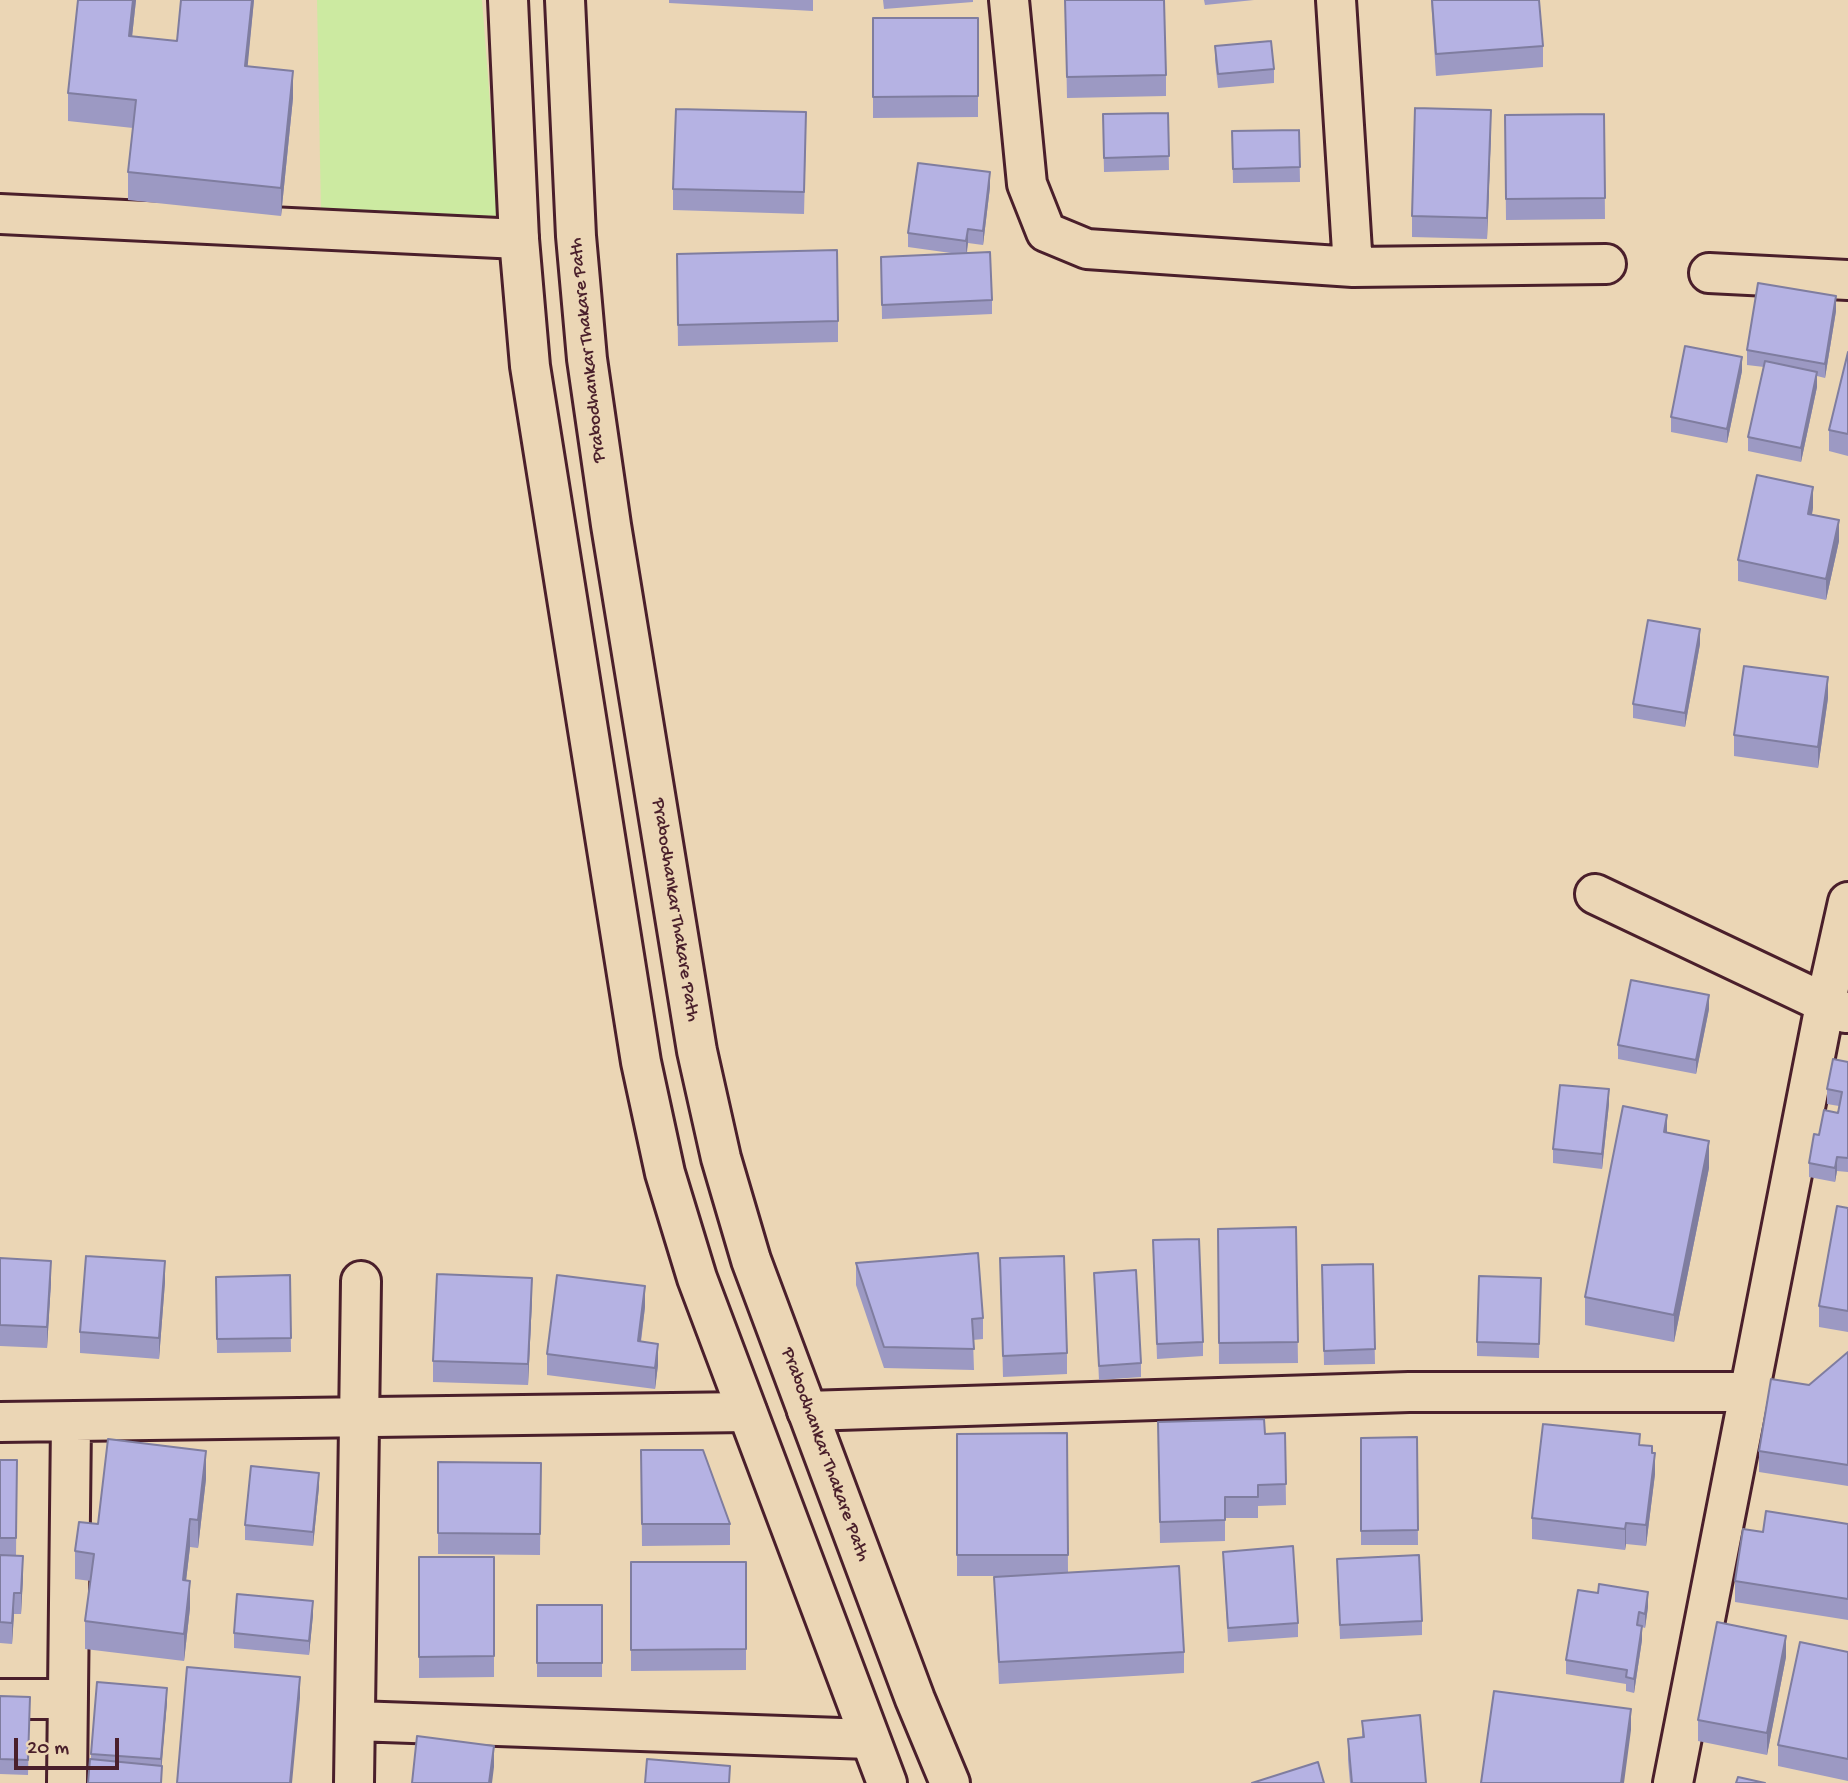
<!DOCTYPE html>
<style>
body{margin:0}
#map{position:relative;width:1848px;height:1783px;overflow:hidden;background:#ebd6b5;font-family:"Gochi Hand",sans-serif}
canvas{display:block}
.scale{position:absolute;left:14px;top:1738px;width:105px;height:32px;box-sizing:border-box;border:4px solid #4a1f2b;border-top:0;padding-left:9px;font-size:21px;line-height:24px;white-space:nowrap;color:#4a1f2b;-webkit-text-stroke:5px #ebd6b5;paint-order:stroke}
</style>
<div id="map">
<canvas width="1848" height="1783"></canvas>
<div class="scale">20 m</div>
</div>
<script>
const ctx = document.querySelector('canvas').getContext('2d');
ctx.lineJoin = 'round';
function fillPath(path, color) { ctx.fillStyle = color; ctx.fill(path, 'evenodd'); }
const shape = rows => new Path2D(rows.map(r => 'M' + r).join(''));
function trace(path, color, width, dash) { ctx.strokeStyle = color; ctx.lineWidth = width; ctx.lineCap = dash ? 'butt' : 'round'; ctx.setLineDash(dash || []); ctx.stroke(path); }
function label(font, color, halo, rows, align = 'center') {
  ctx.font = font + ' "Gochi Hand",sans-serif'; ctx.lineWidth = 7; ctx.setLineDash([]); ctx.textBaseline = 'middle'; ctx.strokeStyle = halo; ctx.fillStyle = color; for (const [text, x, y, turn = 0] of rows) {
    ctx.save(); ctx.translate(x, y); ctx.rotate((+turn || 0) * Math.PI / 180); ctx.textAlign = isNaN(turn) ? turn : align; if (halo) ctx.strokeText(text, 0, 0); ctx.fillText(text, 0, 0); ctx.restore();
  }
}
const green = shape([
 [317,0,482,0,499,216,321,213]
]);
const minor = shape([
 [1009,0,1027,184,1046,232,1087,249,1353,267,1606,264],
 [1336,0,1353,267],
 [0,214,519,239],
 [1709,273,1848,280],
 [1595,894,1846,1013],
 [807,1411,1409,1392,1749,1392],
 [0,1422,747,1412],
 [0,1699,68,1699],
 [355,1721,869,1739],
 [67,1783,71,1422],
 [354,1783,361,1281],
 [1673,1783,1825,1005,1848,902]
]);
const major = shape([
 [508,0,519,239,530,366,641,1062,665,1173,697,1278,887,1783],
 [565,0,576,236,587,359,611,525,697,1051,721,1158,751,1260,915,1699,950,1783]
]);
const wall = shape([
 [78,0,136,0,132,37,177,41,181,0,254,0,247,66,293,98,281,216,128,200,128,172,133,128,68,121,68,93],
 [669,0,813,0,813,11,669,3],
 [883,0,973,0,973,2,884,9],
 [1065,0,1166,75,1166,96,1067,98],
 [1204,0,1254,0,1205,5],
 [1431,0,1539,0,1543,46,1543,67,1436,76],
 [873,18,978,18,978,117,873,118],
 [1215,46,1274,69,1274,83,1218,88,1215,60],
 [1168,113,1169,170,1104,172,1103,129],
 [1604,114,1605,219,1506,220,1505,115],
 [1299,130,1300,182,1233,183,1232,131],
 [1491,131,1487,239,1412,237,1412,216],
 [806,133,804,214,673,210,673,189],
 [990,187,983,245,968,243,967,253,992,300,992,314,882,319,881,257,958,254,908,247,908,233],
 [677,275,838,321,838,342,678,346],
 [1836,311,1825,378,1817,376,1817,387,1801,462,1748,451,1748,437,1764,367,1747,365,1747,350],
 [1848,352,1848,456,1829,451,1829,430],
 [1742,371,1727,443,1671,432,1671,417],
 [1813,508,1812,514,1839,541,1826,600,1738,581,1738,560],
 [1700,644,1685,727,1633,718,1633,704],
 [1828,698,1818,768,1734,756,1734,735],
 [1709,1009,1696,1074,1618,1059,1618,1045],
 [1848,1062,1848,1172,1837,1171,1835,1182,1809,1177,1809,1163,1819,1135,1838,1113,1839,1106,1827,1104,1827,1089],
 [1609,1104,1602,1169,1553,1163,1553,1149],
 [1709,1168,1674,1342,1585,1325,1585,1297],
 [1848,1208,1848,1332,1819,1327,1819,1306],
 [1296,1227,1298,1363,1219,1364,1218,1229],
 [1153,1240,1203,1342,1203,1356,1157,1359],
 [0,1258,51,1282,47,1348,0,1346],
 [1000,1258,1067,1353,1067,1374,1003,1377],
 [856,1263,983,1318,983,1339,973,1340,974,1370,884,1368,856,1285],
 [1373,1264,1375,1364,1324,1365,1322,1265],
 [1094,1273,1141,1363,1141,1377,1099,1380],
 [290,1275,291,1352,217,1353,216,1277],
 [1541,1278,1539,1358,1477,1356,1477,1342],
 [165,1282,159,1359,80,1353,80,1332],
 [532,1299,528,1385,433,1382,433,1361],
 [645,1307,641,1342,658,1365,655,1389,547,1375,547,1354],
 [1848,1352,1848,1486,1759,1472,1759,1451,1809,1385],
 [1158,1422,1265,1434,1285,1433,1286,1505,1258,1506,1258,1518,1225,1518,1225,1541,1160,1543],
 [1067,1433,1068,1573,1184,1652,1184,1673,999,1684,994,1577,1002,1576,957,1576,957,1434],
 [1417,1437,1418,1545,1361,1545,1361,1438],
 [1640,1445,1652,1453,1655,1474,1646,1546,1626,1544,1625,1550,1532,1539,1532,1518],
 [641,1450,730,1524,730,1545,642,1546],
 [0,1460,17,1460,16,1556,23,1577,21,1614,14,1614,12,1644,0,1643],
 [438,1462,541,1463,540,1555,438,1554],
 [206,1479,198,1548,190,1547,186,1580,190,1608,184,1661,85,1649,85,1621,91,1581,75,1579,75,1551,98,1524],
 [319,1487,313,1546,245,1540,245,1525],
 [1848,1524,1848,1620,1735,1602,1735,1581,1763,1532],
 [1223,1552,1298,1623,1298,1637,1228,1642],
 [419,1557,494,1557,494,1677,419,1678],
 [1337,1559,1422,1621,1422,1635,1340,1639],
 [631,1562,746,1562,746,1670,631,1671],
 [537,1605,602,1605,602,1677,537,1677],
 [1648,1607,1645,1628,1642,1627,1642,1640,1634,1693,1626,1691,1626,1684,1566,1674,1566,1660],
 [313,1615,309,1655,234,1648,234,1633],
 [1848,1652,1848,1781,1778,1766,1778,1745],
 [1786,1657,1767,1755,1698,1741,1698,1720],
 [0,1696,30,1697,28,1775,0,1774],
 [167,1702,161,1766,91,1759,91,1754],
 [1362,1721,1426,1783,1350,1783,1348,1760,1348,1739,1362,1737]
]);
const shadedWall = shape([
 [133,0,136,0,129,64,129,36],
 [252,0,254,0,245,94,245,66],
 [293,71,293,98,281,216,281,188],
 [1491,110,1491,131,1487,239,1487,218],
 [990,172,990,187,983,245,983,231],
 [968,229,968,243,966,255,966,241],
 [1836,296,1836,311,1825,378,1825,364],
 [1742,357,1742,371,1727,443,1727,429],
 [1817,372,1817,387,1801,462,1801,448],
 [1813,487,1813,508,1808,535,1808,514],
 [1839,520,1839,541,1826,600,1826,579],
 [1700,629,1700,644,1685,727,1685,713],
 [1828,677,1828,698,1818,768,1818,747],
 [1709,995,1709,1009,1696,1074,1696,1060],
 [1609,1089,1609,1104,1602,1169,1602,1154],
 [1667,1115,1667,1143,1664,1132],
 [1709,1141,1709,1168,1674,1342,1674,1315],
 [1837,1157,1837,1171,1835,1182,1835,1168],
 [51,1261,51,1282,47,1348,47,1327],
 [165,1261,165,1282,159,1359,159,1338],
 [532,1278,532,1299,528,1385,528,1364],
 [645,1286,645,1307,638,1362,638,1341],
 [658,1344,658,1365,655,1389,655,1368],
 [206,1451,206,1479,198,1548,198,1520],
 [1655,1453,1655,1474,1646,1546,1646,1525],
 [319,1473,319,1487,313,1546,313,1532],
 [190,1519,190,1547,183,1607,183,1580],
 [1626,1523,1626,1544,1625,1550,1625,1529],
 [23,1556,23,1577,21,1614,21,1593],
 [190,1581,190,1608,184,1661,184,1634],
 [1648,1592,1648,1607,1645,1628,1645,1614],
 [14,1593,14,1614,12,1644,12,1623],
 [313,1601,313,1615,309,1655,309,1641],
 [1642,1626,1642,1640,1634,1693,1634,1679],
 [1786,1636,1786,1657,1767,1755,1767,1733],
 [300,1677,300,1698,292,1783,290,1783],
 [167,1688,167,1702,161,1774,161,1759],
 [1631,1709,1631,1730,1624,1783,1621,1783],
 [494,1746,494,1767,492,1783,489,1783]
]);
const building = shape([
 [78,0,133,0,129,36,177,41,181,0,252,0,245,66,293,71,281,188,128,172,136,100,68,93,78,0],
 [1065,0,1164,0,1166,75,1067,77,1065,0],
 [1432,0,1539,0,1543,46,1436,54,1432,0],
 [873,18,978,18,978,96,873,97,873,18],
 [1271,41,1274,69,1218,74,1215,46,1271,41],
 [1415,108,1491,110,1487,218,1412,216,1415,108],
 [676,109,806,112,804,192,673,189,676,109],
 [1168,113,1169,156,1104,158,1103,114,1168,113],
 [1604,114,1605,198,1506,199,1505,115,1604,114],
 [1299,130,1300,167,1233,169,1232,131,1299,130],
 [918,163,990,172,983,231,968,229,966,241,908,233,918,163],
 [837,250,838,321,678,325,677,254,837,250],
 [990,252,992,300,882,305,881,257,990,252],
 [1758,283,1836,296,1825,364,1747,350,1758,283],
 [1685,346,1742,357,1727,429,1671,417,1685,346],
 [1848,352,1848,434,1829,430,1848,352],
 [1765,361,1817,372,1801,448,1748,437,1765,361],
 [1757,475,1813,487,1808,514,1839,520,1826,579,1738,560,1757,475],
 [1648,620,1700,629,1685,713,1633,704,1648,620],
 [1744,666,1828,677,1818,747,1734,735,1744,666],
 [1631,980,1709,995,1696,1060,1618,1045,1631,980],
 [1833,1059,1848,1062,1848,1158,1837,1157,1835,1168,1809,1163,1814,1134,1819,1135,1824,1110,1838,1113,1842,1092,1827,1089,1833,1059],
 [1560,1085,1609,1089,1602,1154,1553,1149,1560,1085],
 [1623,1106,1667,1115,1664,1132,1709,1141,1674,1315,1585,1297,1623,1106],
 [1837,1206,1848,1208,1848,1311,1819,1306,1837,1206],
 [1296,1227,1298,1342,1219,1343,1218,1229,1296,1227],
 [1199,1239,1203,1342,1157,1344,1153,1240,1199,1239],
 [978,1253,983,1318,972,1319,974,1349,884,1347,856,1263,978,1253],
 [86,1256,165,1261,159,1338,80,1332,86,1256],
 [1064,1256,1067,1353,1003,1356,1000,1258,1064,1256],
 [0,1258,51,1261,47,1327,0,1325,0,1258],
 [1373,1264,1375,1349,1324,1351,1322,1265,1373,1264],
 [1136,1270,1141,1363,1099,1366,1094,1273,1136,1270],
 [437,1274,532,1278,528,1364,433,1361,437,1274],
 [290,1275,291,1338,217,1339,216,1277,290,1275],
 [557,1275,645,1286,638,1341,658,1344,655,1368,547,1354,557,1275],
 [1479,1276,1541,1278,1539,1344,1477,1342,1479,1276],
 [1848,1352,1848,1465,1759,1451,1771,1379,1809,1385,1848,1352],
 [1264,1419,1265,1434,1285,1433,1286,1484,1258,1485,1258,1497,1225,1497,1225,1520,1160,1522,1158,1422,1264,1419],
 [1543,1424,1640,1434,1639,1445,1652,1446,1652,1453,1655,1453,1646,1525,1626,1523,1625,1529,1532,1518,1543,1424],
 [1067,1433,1068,1555,957,1555,957,1434,1067,1433],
 [1417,1437,1418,1530,1361,1531,1361,1438,1417,1437],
 [108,1439,206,1451,198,1520,190,1519,183,1580,190,1581,184,1634,85,1621,94,1554,75,1551,79,1522,98,1524,108,1439],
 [641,1450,703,1450,730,1524,642,1524,641,1450],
 [0,1460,17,1460,16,1538,0,1538,0,1460],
 [438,1462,541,1463,540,1534,438,1533,438,1462],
 [251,1466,319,1473,313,1532,245,1525,251,1466],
 [1766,1511,1848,1524,1848,1599,1735,1581,1743,1529,1763,1532,1766,1511],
 [1293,1546,1298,1623,1228,1628,1223,1552,1293,1546],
 [0,1555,23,1556,21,1593,14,1593,12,1623,0,1622,0,1555],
 [1419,1555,1422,1621,1340,1625,1337,1559,1419,1555],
 [419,1557,494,1557,494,1656,419,1657,419,1557],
 [631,1562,746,1562,746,1649,631,1650,631,1562],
 [1179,1566,1184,1652,999,1662,994,1577,1179,1566],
 [1599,1584,1648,1592,1645,1614,1639,1612,1637,1625,1642,1626,1634,1679,1626,1677,1627,1670,1566,1660,1578,1590,1598,1593,1599,1584],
 [237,1594,313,1601,309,1641,234,1633,237,1594],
 [537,1605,602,1605,602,1663,537,1663,537,1605],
 [1717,1622,1786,1636,1767,1733,1698,1720,1717,1622],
 [1800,1642,1848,1652,1848,1759,1778,1745,1800,1642],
 [187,1667,300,1677,290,1783,177,1783,187,1667],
 [97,1682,167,1688,161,1759,91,1754,97,1682],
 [1494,1691,1631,1709,1621,1783,1481,1783,1494,1691],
 [0,1696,30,1697,28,1760,0,1759,0,1696],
 [1420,1715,1426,1783,1352,1783,1348,1739,1364,1737,1362,1721,1420,1715],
 [417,1736,494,1746,489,1783,412,1783,417,1736],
 [90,1759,162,1766,161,1783,88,1783,90,1759],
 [647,1759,730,1766,729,1783,645,1783,647,1759],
 [1318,1762,1324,1783,1252,1783,1318,1762],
 [1738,1777,1765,1783,1736,1783,1738,1777]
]);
const streetNames = [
 ["Prabodhankar Thakare Path",589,350,-96],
 ["Prabodhankar Thakare Path",674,910,81],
 ["Prabodhankar Thakare Path",824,1455,70]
];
fillPath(green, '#cceaa1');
trace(minor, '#4a1f2b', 44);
trace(major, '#4a1f2b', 44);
trace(minor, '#ebd6b5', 38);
trace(major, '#ebd6b5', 38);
fillPath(wall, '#9c99c3');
fillPath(shadedWall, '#7f7d9f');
fillPath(building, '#b5b2e3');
trace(building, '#7f7d9f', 2);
label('19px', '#4a1f2b', '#ebd6b5', streetNames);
</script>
